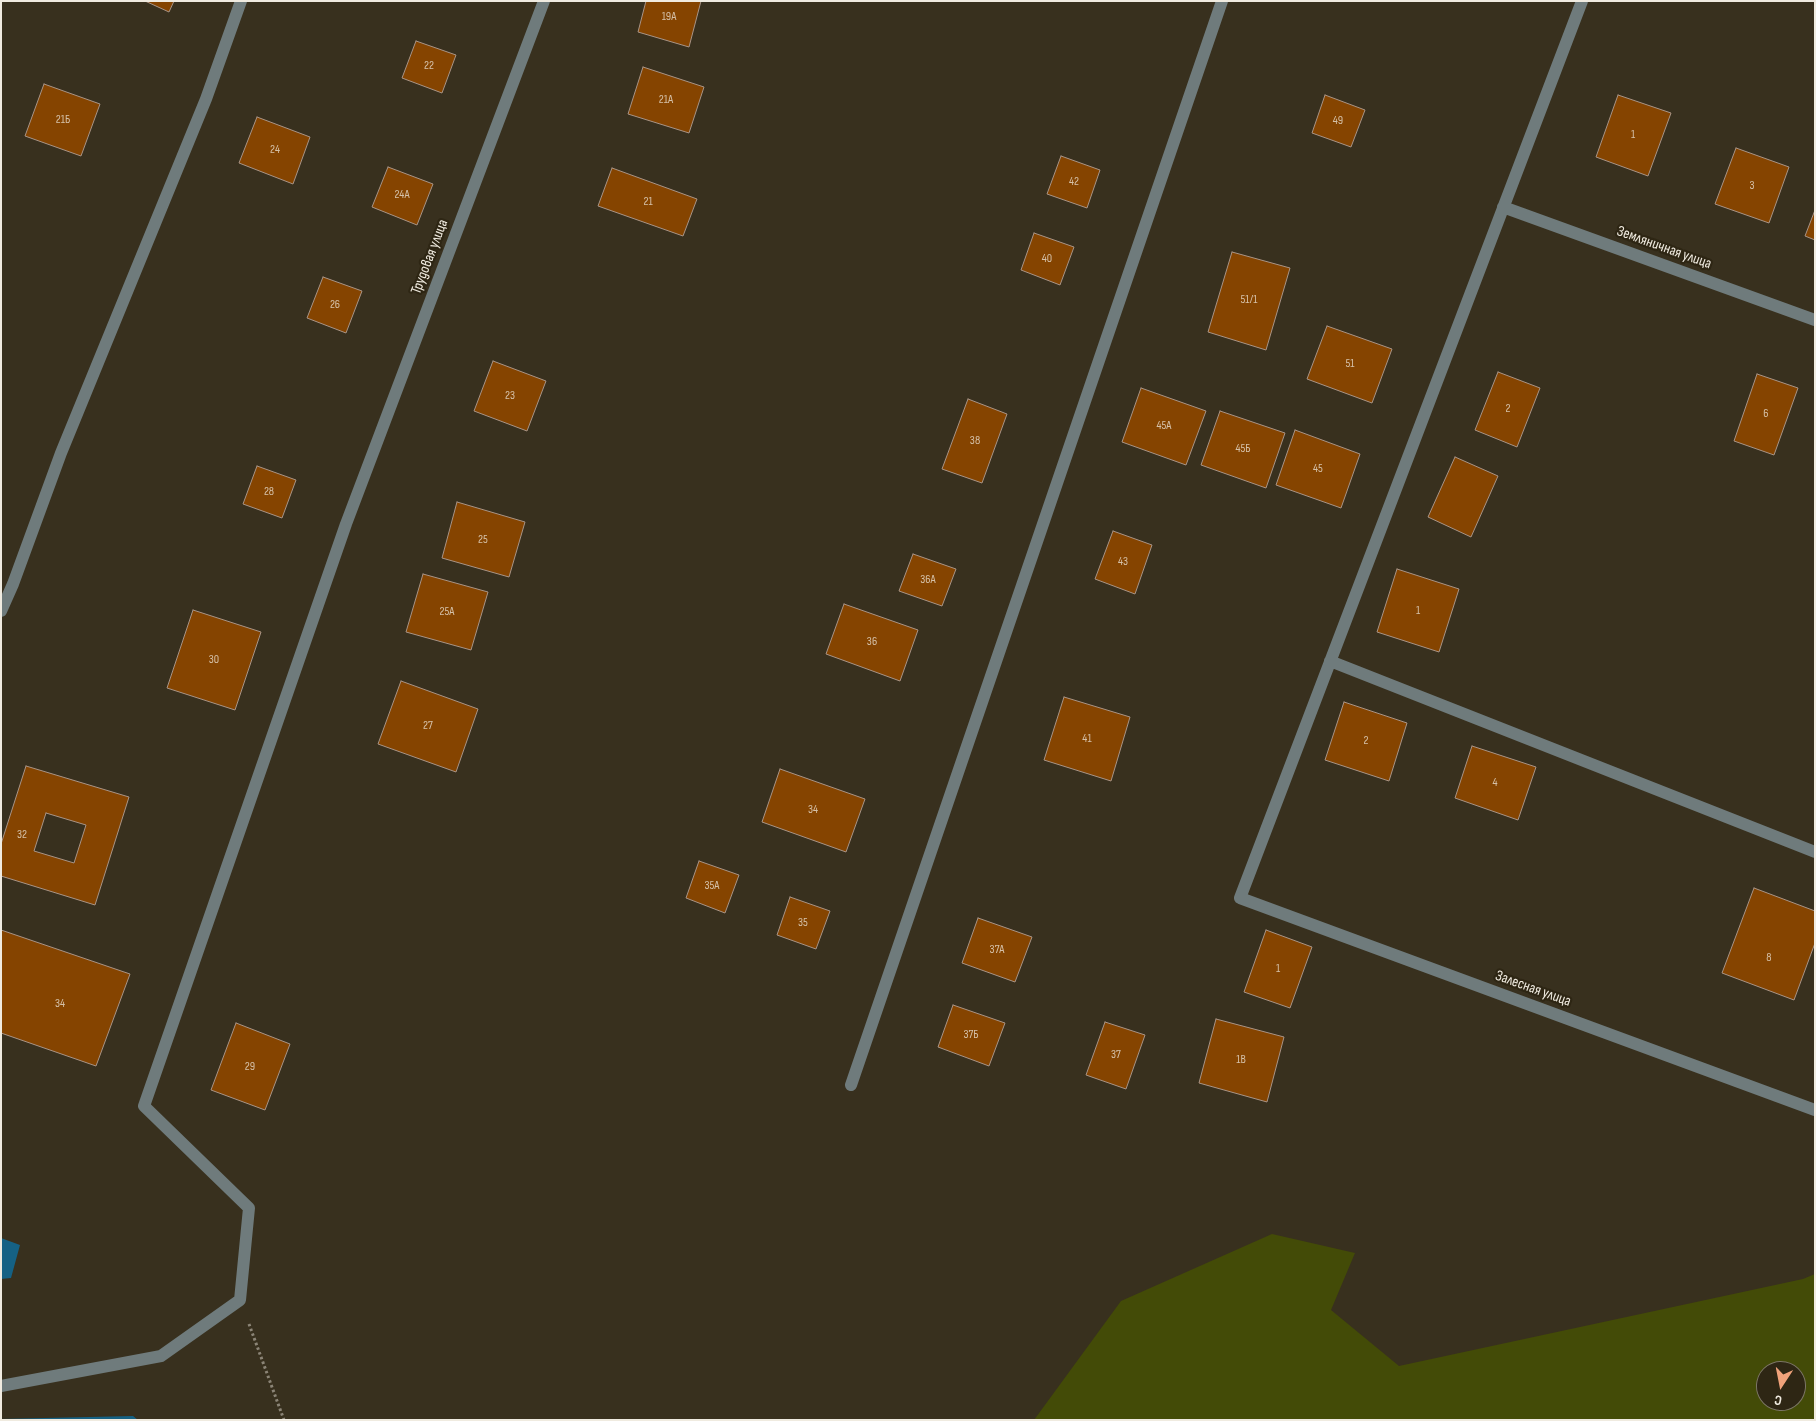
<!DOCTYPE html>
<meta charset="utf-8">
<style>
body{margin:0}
#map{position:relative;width:1816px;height:1421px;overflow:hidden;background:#38301e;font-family:"Sofia Sans Condensed",sans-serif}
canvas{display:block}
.frame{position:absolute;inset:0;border:2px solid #f0ebe0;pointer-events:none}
.north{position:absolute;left:1756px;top:1361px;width:50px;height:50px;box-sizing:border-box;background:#2e2614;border:1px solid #7c7566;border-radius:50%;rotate:191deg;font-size:14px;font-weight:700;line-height:20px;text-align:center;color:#f0ebe0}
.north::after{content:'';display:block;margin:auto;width:18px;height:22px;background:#f0a27a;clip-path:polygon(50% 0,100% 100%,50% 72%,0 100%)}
</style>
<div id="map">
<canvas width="1816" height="1421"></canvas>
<div class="frame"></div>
<div class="north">С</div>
</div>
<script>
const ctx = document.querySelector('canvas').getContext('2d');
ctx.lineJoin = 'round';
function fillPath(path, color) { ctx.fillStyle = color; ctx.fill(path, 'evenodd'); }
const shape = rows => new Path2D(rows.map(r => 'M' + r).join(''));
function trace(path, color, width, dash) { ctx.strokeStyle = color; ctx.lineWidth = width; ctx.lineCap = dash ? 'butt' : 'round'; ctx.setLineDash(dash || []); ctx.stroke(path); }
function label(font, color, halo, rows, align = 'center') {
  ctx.font = font + ' "Sofia Sans Condensed",sans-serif'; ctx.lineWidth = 4.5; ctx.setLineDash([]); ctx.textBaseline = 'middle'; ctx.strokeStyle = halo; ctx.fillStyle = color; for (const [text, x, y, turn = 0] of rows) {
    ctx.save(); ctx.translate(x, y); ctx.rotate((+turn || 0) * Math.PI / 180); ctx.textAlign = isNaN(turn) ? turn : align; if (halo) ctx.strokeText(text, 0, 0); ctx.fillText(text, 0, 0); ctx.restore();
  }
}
const green = shape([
 [1272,1234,1355,1253,1331,1310,1399,1366,1803,1279,1815,1274,1815,1420,1034,1420,1121,1301],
 [1766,1371,1796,1371,1796,1401,1766,1401]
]);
const water = shape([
 [1,1238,20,1245,11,1278,1,1279],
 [133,1416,138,1420,1,1420,1,1419]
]);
const building = shape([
 [145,1,174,1,169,12,145,1],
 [646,1,701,1,689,47,638,32,646,1],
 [416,41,456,55,442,93,402,78,416,41],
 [643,67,704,87,689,133,628,114,643,67],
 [44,84,100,104,81,156,25,136,44,84],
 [1325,95,1365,110,1351,147,1312,133,1325,95],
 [1618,95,1671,113,1648,176,1596,157,1618,95],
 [257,117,310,137,293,184,239,163,257,117],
 [1736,148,1789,167,1769,223,1715,204,1736,148],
 [1061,156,1100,170,1087,208,1047,194,1061,156],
 [388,167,433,184,417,225,372,207,388,167],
 [612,168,697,199,683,236,598,206,612,168],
 [1815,210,1815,240,1805,236,1815,210],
 [1034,233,1074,247,1060,285,1021,270,1034,233],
 [1232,252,1290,268,1266,350,1208,332,1232,252],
 [323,277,362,291,346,333,307,318,323,277],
 [1327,326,1392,349,1372,403,1307,379,1327,326],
 [493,361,546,381,527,431,474,411,493,361],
 [1498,372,1540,388,1517,447,1475,430,1498,372],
 [1757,374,1798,388,1774,455,1734,441,1757,374],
 [1141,388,1206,411,1186,465,1122,442,1141,388],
 [968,399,1007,414,982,483,942,469,968,399],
 [1220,411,1285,433,1266,488,1201,465,1220,411],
 [1295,430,1360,454,1341,508,1276,485,1295,430],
 [1455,457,1498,476,1471,537,1428,517,1455,457],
 [257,466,296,480,282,518,243,504,257,466],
 [457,502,525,522,509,577,442,558,457,502],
 [1113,531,1152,545,1135,594,1095,579,1113,531],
 [913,554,956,569,942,606,899,591,913,554],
 [1397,569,1459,589,1439,652,1377,632,1397,569],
 [423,574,488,592,471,650,406,632,423,574],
 [844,604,918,630,900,681,826,654,844,604],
 [193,610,261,632,235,710,167,688,193,610],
 [401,681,478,709,456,772,378,744,401,681],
 [1064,697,1130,717,1111,781,1044,760,1064,697],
 [1344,702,1407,723,1389,781,1325,760,1344,702],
 [1472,746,1536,767,1518,820,1455,798,1472,746],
 [26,766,129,797,95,905,1,876,1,844,26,766],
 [46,813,86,825,74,863,34,851,46,813],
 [780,769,865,799,846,852,762,822,780,769],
 [699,861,739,875,725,913,686,898,699,861],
 [1754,888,1815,911,1815,943,1794,1000,1722,973,1754,888],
 [790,897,830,911,816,949,777,935,790,897],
 [978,918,1032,937,1015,982,962,963,978,918],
 [1,930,130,974,96,1066,1,1033,1,930],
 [1266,930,1312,947,1290,1008,1244,992,1266,930],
 [953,1005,1005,1023,989,1066,938,1047,953,1005],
 [1216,1019,1284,1037,1267,1102,1199,1083,1216,1019],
 [1105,1022,1145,1035,1126,1089,1086,1075,1105,1022],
 [236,1023,290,1044,265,1110,211,1090,236,1023]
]);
const path = shape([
 [249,1324,284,1420]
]);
const minor = shape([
 [1582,1,1240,898,1815,1110],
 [1503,207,1815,320],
 [1,611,13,584,61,453,206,99,241,1],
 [1330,661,1815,852],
 [851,1085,1222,1],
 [1,1386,161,1356,240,1300,249,1208,144,1106,346,524,544,1]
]);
const numberNames = [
 ["19А",669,17],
 ["22",429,66],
 ["21А",666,100],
 ["21Б",63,120],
 ["49",1338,121],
 ["1",1633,135],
 ["24",275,150],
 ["42",1074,182],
 ["3",1752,186],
 ["24А",402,195],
 ["21",648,202],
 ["40",1047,259],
 ["51/1",1249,300],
 ["26",335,305],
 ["51",1350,364],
 ["23",510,396],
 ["2",1508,409],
 ["6",1766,414],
 ["45А",1164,426],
 ["38",975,441],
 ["45Б",1243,449],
 ["45",1318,469],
 ["28",269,492],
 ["25",483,540],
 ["43",1123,562],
 ["36А",928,580],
 ["1",1418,611],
 ["25А",447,612],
 ["36",872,642],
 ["30",214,660],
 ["27",428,726],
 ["41",1087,739],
 ["2",1366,741],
 ["4",1495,783],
 ["34",813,810],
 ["32",22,835],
 ["35А",712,886],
 ["35",803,923],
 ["37А",997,950],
 ["8",1769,958],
 ["1",1278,969],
 ["34",60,1004],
 ["37Б",971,1035],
 ["37",1116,1055],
 ["1В",1241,1060],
 ["29",250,1067]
];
const streetNames = [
 ["Земляничная улица",1664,248,20],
 ["Трудовая улица",430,257,-69],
 ["Залесная улица",1533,989,20]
];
fillPath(green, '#434b07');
fillPath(water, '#156184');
fillPath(building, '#854400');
trace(building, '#a99486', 1);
trace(path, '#8b8476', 3, [2.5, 2.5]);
trace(minor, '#6f7b7c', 12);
label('12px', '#d5c1a8', null, numberNames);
label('15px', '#f0ebe0', '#2e2614', streetNames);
</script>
